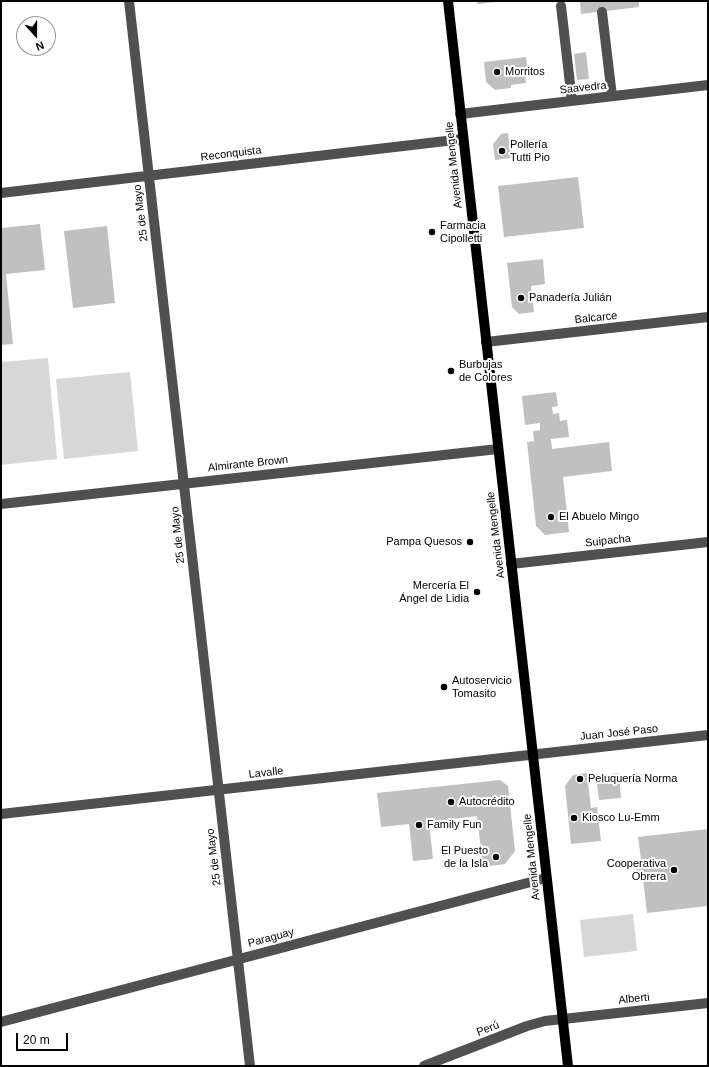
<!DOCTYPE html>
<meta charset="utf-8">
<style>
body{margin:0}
#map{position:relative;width:709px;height:1067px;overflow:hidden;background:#fff;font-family:Arial,sans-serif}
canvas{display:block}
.frame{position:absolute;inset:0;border:2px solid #000;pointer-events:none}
.north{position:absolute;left:16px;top:16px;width:40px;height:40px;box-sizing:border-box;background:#fff;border:1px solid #999;border-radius:50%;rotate:159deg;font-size:11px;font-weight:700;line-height:16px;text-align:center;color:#000}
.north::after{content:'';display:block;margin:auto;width:14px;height:18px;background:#000;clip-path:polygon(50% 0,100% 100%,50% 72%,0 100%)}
.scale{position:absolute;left:16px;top:1033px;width:52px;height:18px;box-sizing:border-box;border:2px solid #000;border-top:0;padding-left:5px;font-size:12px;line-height:14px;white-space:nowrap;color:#000;-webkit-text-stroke:3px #fff;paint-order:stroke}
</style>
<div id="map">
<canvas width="709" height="1067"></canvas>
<div class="frame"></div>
<div class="north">N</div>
<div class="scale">20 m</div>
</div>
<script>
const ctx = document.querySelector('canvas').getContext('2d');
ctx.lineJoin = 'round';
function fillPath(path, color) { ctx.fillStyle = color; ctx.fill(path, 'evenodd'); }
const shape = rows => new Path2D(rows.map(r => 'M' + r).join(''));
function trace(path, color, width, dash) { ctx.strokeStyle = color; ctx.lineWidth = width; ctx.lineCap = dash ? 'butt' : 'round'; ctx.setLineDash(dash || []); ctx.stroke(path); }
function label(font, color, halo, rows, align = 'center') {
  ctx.font = font + ' Arial,sans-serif'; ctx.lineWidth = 4; ctx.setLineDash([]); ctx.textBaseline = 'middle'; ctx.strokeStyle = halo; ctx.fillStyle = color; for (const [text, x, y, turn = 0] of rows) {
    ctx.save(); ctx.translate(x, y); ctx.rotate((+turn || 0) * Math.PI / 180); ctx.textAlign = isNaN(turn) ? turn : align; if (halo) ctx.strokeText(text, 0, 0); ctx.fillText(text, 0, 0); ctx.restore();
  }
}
const green = shape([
 [48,358,57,459,1,465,1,362],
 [130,372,138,451,64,459,56,379],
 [633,914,637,951,584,957,580,920]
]);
const building = shape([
 [477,1,498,1,498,2,477,4],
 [580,1,639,1,639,7,581,14],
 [586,52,589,79,577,80,574,54],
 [526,57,528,75,525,75,526,83,511,85,511,88,495,90,486,82,484,62],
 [508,133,511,158,495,160,493,144,501,134],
 [578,177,584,228,504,237,498,186],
 [40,224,45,270,6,274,13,344,1,345,1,228],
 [107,226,115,303,73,308,64,231],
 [543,259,545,284,531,286,534,312,519,314,512,307,507,263],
 [556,392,558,406,552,407,553,414,559,413,560,421,567,420,569,437,551,439,552,449,609,442,612,471,563,477,569,532,545,535,536,526,527,442,534,441,533,431,540,430,540,423,525,425,522,396],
 [587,773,591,808,597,807,601,841,571,844,565,786,573,775],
 [619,773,621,798,599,800,596,776],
 [500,780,508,786,515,851,505,864,483,867,477,816,429,822,433,859,413,861,409,824,381,827,377,793],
 [708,829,708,906,647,913,643,879,638,879,636,868,642,867,638,837]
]);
const minor = shape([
 [129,1,250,1066],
 [561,6,572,101],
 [602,12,612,96],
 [460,114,708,85],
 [1,193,463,139],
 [486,342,708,317],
 [1,504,498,449],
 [511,564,708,542],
 [1,814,708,735],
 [1,1022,546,878],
 [424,1066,527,1026,545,1021,708,1003]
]);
const major = shape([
 [448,1,568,1066]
]);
const markers = [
 [497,72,4,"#000"],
 [502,151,4,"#000"],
 [432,232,4,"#000"],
 [521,298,4,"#000"],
 [451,371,4,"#000"],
 [551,517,4,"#000"],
 [470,542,4,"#000"],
 [477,592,4,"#000"],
 [444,687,4,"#000"],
 [580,779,4,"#000"],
 [451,802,4,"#000"],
 [574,818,4,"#000"],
 [419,825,4,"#000"],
 [496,857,4,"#000"],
 [674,870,4,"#000"]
];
const poiNames = [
 ["Morritos",505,72],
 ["Pollería",510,145],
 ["Tutti Pio",510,158],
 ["Farmacia",440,226],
 ["Cipolletti",440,239],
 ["Panadería Julián",529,298],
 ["Burbujas",459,365],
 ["de Colores",459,378],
 ["El Abuelo Mingo",559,517],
 ["Pampa Quesos",462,542,"right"],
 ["Mercería El",469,586,"right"],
 ["Ángel de Lidia",469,599,"right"],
 ["Autoservicio",452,681],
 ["Tomasito",452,694],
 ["Peluquería Norma",588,779],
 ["Autocrédito",459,802],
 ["Kiosco Lu-Emm",582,818],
 ["Family Fun",427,825],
 ["El Puesto",488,851,"right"],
 ["de la Isla",488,864,"right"],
 ["Cooperativa",666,864,"right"],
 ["Obrera",666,877,"right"]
];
const streetNames = [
 ["Saavedra",583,88,-6],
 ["Reconquista",231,154,-7],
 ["Avenida Mengelle",454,165,-96],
 ["25 de Mayo",141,213,-97],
 ["Balcarce",596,318,-6],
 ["Almirante Brown",248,464,-6],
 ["25 de Mayo",178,535,-96],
 ["Avenida Mengelle",496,535,-97],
 ["Suipacha",608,541,-6],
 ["Juan José Paso",619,733,-6],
 ["Lavalle",266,773,-6],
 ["25 de Mayo",214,857,-97],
 ["Avenida Mengelle",532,857,-96],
 ["Paraguay",271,938,-15],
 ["Alberti",634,999,-6],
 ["Perú",488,1029,-21]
];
fillPath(green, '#d7d7d7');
fillPath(building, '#c0c0c0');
trace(minor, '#505050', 10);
trace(major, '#000', 10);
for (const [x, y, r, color] of markers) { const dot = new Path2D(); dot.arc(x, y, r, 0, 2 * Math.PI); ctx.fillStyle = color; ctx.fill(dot); trace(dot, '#fff', 1.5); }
label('11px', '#000', '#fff', poiNames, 'left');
label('11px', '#000', '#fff', streetNames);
</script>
